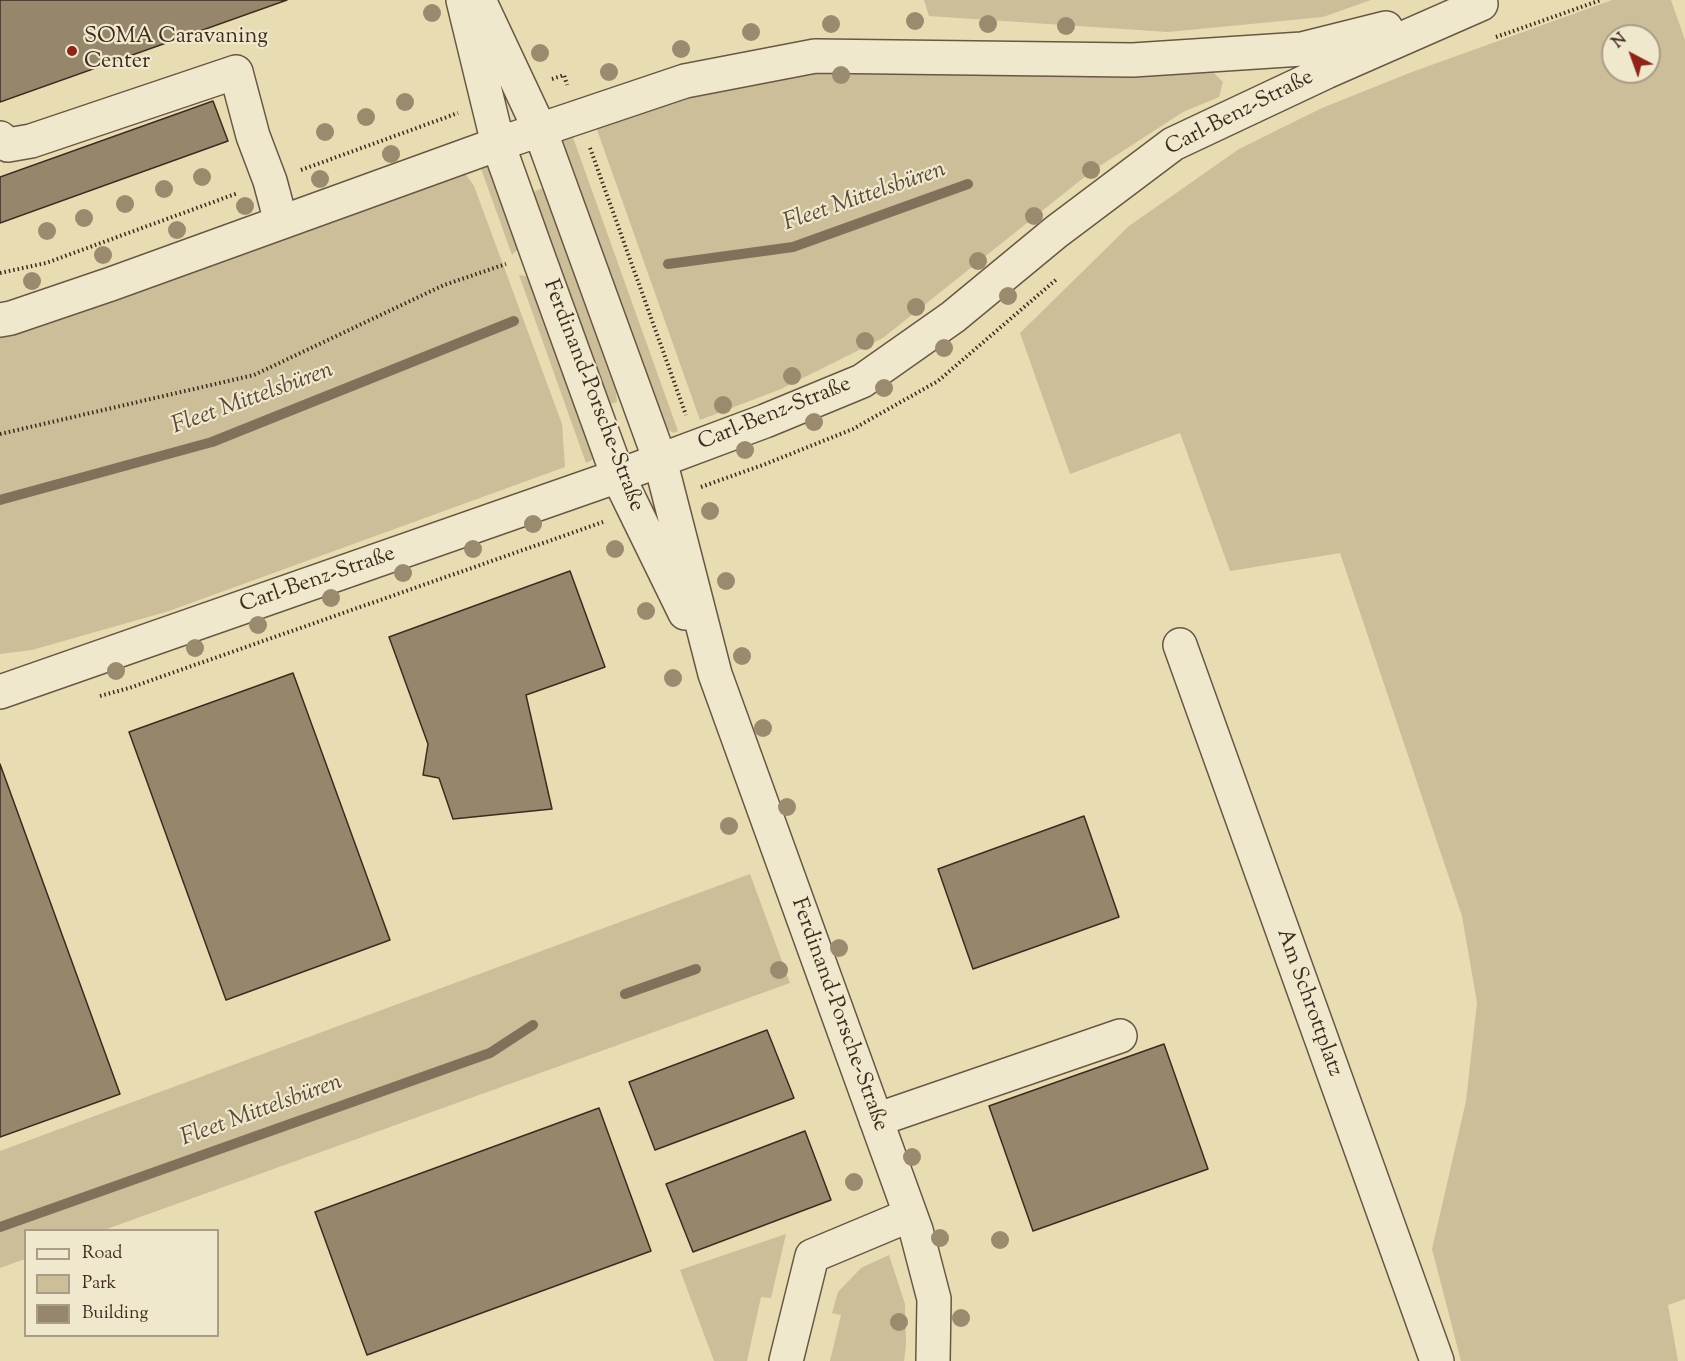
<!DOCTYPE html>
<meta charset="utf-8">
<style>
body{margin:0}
#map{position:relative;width:1685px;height:1361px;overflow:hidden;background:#e8dcb2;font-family:"Sorts Mill Goudy",serif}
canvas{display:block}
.legend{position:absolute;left:24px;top:1229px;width:195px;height:108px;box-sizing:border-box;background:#f0e8cd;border:2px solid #a99c88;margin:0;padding:8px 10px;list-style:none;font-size:18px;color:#3e2b20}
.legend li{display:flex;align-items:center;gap:12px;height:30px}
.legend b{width:30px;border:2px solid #a99c88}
.north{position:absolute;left:1601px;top:24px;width:60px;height:60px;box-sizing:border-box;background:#f0e8cd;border:2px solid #a99c88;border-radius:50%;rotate:319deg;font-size:16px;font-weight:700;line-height:24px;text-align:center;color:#3e2b20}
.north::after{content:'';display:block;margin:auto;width:21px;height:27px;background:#8f2418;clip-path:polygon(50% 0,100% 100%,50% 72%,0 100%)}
</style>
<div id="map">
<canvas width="1685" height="1361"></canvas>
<ul class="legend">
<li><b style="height:8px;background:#f0e8cd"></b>Road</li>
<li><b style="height:16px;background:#cbbe99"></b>Park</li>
<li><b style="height:16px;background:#96876c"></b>Building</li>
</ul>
<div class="north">N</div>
</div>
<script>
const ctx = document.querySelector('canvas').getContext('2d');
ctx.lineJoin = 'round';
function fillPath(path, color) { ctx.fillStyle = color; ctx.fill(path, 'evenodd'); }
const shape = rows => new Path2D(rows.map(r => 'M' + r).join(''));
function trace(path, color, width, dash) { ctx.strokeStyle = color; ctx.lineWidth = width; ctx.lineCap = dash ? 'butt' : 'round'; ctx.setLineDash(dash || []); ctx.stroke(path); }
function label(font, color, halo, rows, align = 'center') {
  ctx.font = font + ' "Sorts Mill Goudy",serif'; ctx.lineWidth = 4.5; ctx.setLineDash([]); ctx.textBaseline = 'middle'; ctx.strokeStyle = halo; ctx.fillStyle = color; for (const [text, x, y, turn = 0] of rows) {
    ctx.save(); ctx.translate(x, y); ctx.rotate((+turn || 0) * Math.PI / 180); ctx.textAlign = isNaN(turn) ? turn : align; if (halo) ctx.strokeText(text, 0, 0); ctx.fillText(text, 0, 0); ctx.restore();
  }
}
const green = shape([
 [924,0,1371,0,1323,17,1168,32,929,16],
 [1612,0,1671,0,1685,40,1685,1299,1668,1305,1678,1361,1461,1361,1432,1249,1466,1101,1477,1003,1462,916,1340,553,1230,571,1180,433,1070,474,1020,333,1129,226,1239,149,1322,108,1412,72],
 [1613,36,1649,36,1649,72,1613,72],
 [806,67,1213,72,1223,82,1219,97,1183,112,1092,171,883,338,781,389,700,420,595,124,717,83],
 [571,132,678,431,674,433,668,430,663,425,563,143,563,138],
 [484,164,489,165,521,246,512,255,480,166],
 [464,172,474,186,562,424,565,467,169,611,32,650,0,654,0,333],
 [543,188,616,392,617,402,607,405,535,201,535,191],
 [519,275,532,277,594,455,592,460,586,463],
 [750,874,790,983,104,1230,26,1230,25,1259,0,1268,0,1151],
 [786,1234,771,1298,761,1297,747,1361,714,1361,680,1270],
 [889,1255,905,1304,906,1345,904,1361,830,1361,841,1315,832,1313,838,1292,861,1268]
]);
const stream = shape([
 [668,264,793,247,968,184],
 [0,500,212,442,514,321],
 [625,994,696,969],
 [0,1227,490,1053,533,1025]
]);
const building = shape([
 [0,0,287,0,0,102,0,0],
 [213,101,228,141,0,223,0,177,213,101],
 [570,571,605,667,526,695,552,809,453,819,439,778,423,775,428,744,389,637,570,571],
 [293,673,390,940,226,1000,129,732,293,673],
 [0,764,120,1094,0,1137,0,764],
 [1084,816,1119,917,973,969,938,869,1084,816],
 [767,1030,794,1098,655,1150,629,1082,767,1030],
 [1164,1044,1208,1169,1033,1231,989,1106,1164,1044],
 [599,1108,651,1251,367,1355,315,1212,599,1108],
 [805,1131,831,1200,693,1252,666,1184,805,1131]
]);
const path = shape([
 [1496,37,1601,0],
 [552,79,564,75,567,85],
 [590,148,686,415],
 [301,170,458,113],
 [0,273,46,263,238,193],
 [0,434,254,375,444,285,506,264],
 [701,487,763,465,853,429,938,381,1058,278],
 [100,696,129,688,603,522]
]);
const minor = shape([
 [463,0,498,144,537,253,618,476,685,613],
 [479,0,540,130,660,460,715,674,916,1230,934,1299,933,1361],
 [0,138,8,145,31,141,236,72,253,136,270,181,281,222],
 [0,320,11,318,111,284,498,144,685,81,815,56,1133,60,1302,49,1386,28],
 [1180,645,1437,1361],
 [0,692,618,476,765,421,862,381,953,317,1056,232,1173,144,1326,72,1481,4],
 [876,1120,1120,1036],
 [786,1361,812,1256,910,1215]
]);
const trees = [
 [432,13],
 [915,21],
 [831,24],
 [988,24],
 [1066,26],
 [751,32],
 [681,49],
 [540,53],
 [609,72],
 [841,75],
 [405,102],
 [366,117],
 [325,132],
 [391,154],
 [1091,170],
 [202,177],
 [320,179],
 [164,189],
 [125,204],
 [245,206],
 [1034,216],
 [84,218],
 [177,230],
 [47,231],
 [103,255],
 [978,261],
 [32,281],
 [1008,296],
 [916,307],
 [865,341],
 [944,348],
 [792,376],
 [884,388],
 [723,405],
 [814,422],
 [745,450],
 [710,511],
 [533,524],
 [473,549],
 [615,549],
 [403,573],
 [726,581],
 [331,598],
 [646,611],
 [258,625],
 [195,648],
 [742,656],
 [116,671],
 [673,678],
 [763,728],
 [787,807],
 [729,826],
 [839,948],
 [779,970],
 [912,1157],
 [854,1182],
 [940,1238],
 [1000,1240],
 [961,1318],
 [899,1322]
];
const markers = [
 [72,51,6,"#8f2418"]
];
const poiNames = [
 ["SOMA Caravaning",84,38],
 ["Center",84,63]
];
const streetNames = [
 ["Carl-Benz-Straße",1240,114,-27],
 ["Ferdinand-Porsche-Straße",592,396,69],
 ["Carl-Benz-Straße",775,415,-22],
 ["Carl-Benz-Straße",318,581,-19],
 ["Am Schrottplatz",1308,1003,70],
 ["Ferdinand-Porsche-Straße",838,1015,70]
];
const waterNames = [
 ["Fleet Mittelsbüren",865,198,-19],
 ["Fleet Mittelsbüren",253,400,-20],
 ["Fleet Mittelsbüren",262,1112,-20]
];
fillPath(green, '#cbbe99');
trace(stream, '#81715a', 10);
fillPath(building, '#96876c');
trace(building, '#3e2b20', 1.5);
trace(minor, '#685744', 36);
trace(path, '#3e2b20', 4, [1.5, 3]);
trace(minor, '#f0e8cd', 33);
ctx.fillStyle = '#9a8b6f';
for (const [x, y] of trees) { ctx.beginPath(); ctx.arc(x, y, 9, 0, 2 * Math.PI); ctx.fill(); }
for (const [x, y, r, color] of markers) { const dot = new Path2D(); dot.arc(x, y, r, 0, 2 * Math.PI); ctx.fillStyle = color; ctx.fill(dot); trace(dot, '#f0e8cd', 2); }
label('22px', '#3e2b20', '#f0e8cd', poiNames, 'left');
label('22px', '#3e2b20', '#f0e8cd', streetNames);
label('italic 24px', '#5a4838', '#f0e8cd', waterNames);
</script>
